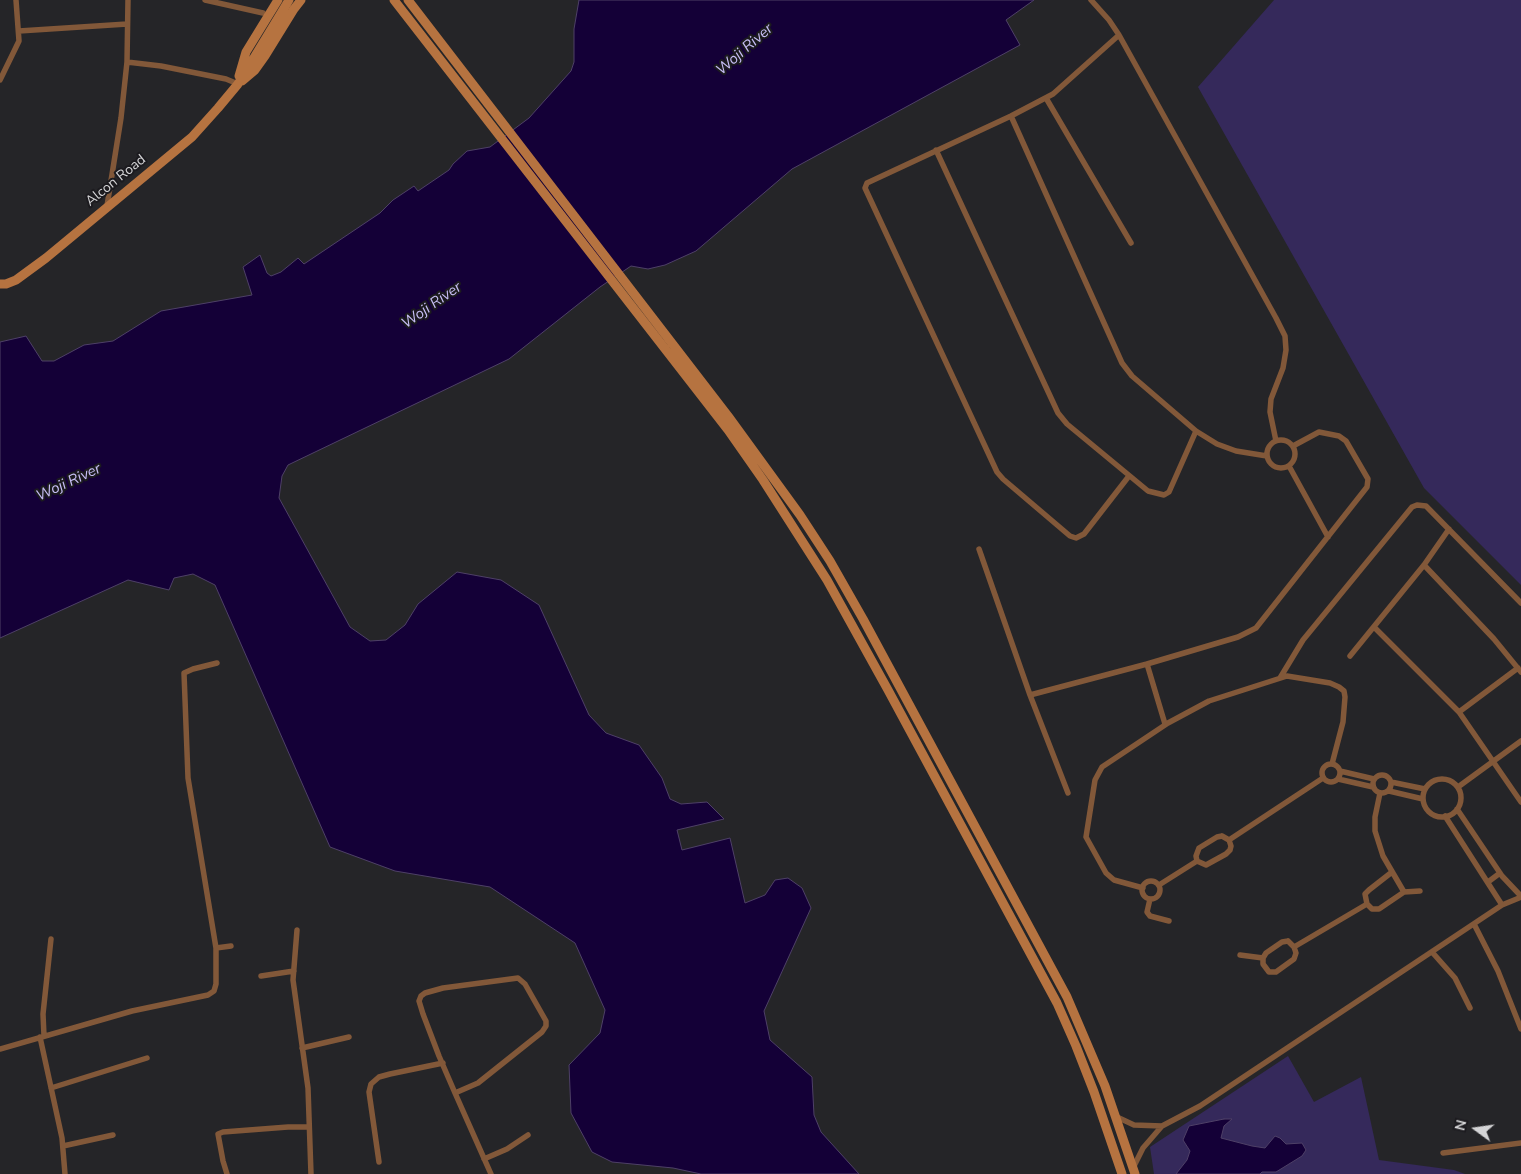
<!DOCTYPE html>
<style>
body{margin:0}
#map{position:relative;width:1521px;height:1174px;overflow:hidden;background:#252528;font-family:"Nunito Sans",sans-serif}
canvas{display:block}
.north{position:absolute;left:1451px;top:1104px;width:50px;height:50px;-webkit-text-stroke:4px #1c1b1f;paint-order:stroke;rotate:284deg;font-size:14px;font-weight:700;line-height:20px;text-align:center;color:#d4d4d6}
.north::after{content:'';display:block;margin:auto;width:18px;height:22px;background:#d4d4d6;clip-path:polygon(50% 0,100% 100%,50% 72%,0 100%)}
</style>
<div id="map">
<canvas width="1521" height="1174"></canvas>
<div class="north">N</div>
</div>
<script>
const ctx = document.querySelector('canvas').getContext('2d');
ctx.lineJoin = 'round';
function fillPath(path, color) { ctx.fillStyle = color; ctx.fill(path, 'evenodd'); }
const shape = rows => new Path2D(rows.map(r => 'M' + r).join(''));
function trace(path, color, width, dash) { ctx.strokeStyle = color; ctx.lineWidth = width; ctx.lineCap = dash ? 'butt' : 'round'; ctx.setLineDash(dash || []); ctx.stroke(path); }
function label(font, color, halo, rows, align = 'center') {
  ctx.font = font + ' "Nunito Sans",sans-serif'; ctx.lineWidth = 4; ctx.setLineDash([]); ctx.textBaseline = 'middle'; ctx.strokeStyle = halo; ctx.fillStyle = color; for (const [text, x, y, turn = 0] of rows) {
    ctx.save(); ctx.translate(x, y); ctx.rotate((+turn || 0) * Math.PI / 180); ctx.textAlign = isNaN(turn) ? turn : align; if (halo) ctx.strokeText(text, 0, 0); ctx.fillText(text, 0, 0); ctx.restore();
  }
}
const green = shape([
 [1274,0,1521,0,1521,585,1424,488,1198,87],
 [1288,1056,1314,1102,1361,1077,1379,1160,1454,1170,1465,1174,1154,1174,1150,1147]
]);
const water = shape([
 [579,0,1034,0,1006,20,1020,45,792,169,696,251,665,265,648,269,631,266,600,287,509,359,288,465,282,476,279,498,350,627,370,641,386,640,405,625,418,604,457,572,501,580,539,605,589,715,606,733,639,745,662,778,670,799,681,804,707,802,724,819,677,830,682,850,730,838,745,903,765,895,775,880,788,878,802,888,811,908,764,1011,770,1040,812,1077,814,1115,821,1132,859,1174,701,1174,673,1168,612,1162,592,1152,571,1113,569,1065,600,1033,605,1010,575,943,490,887,395,871,330,847,215,585,193,574,174,578,169,590,128,580,0,638,0,342,26,336,42,361,54,361,84,345,113,341,161,311,252,295,243,267,260,255,267,273,271,276,281,272,298,258,304,264,380,213,393,200,414,186,418,191,449,170,453,164,467,151,490,147,529,118,571,71,574,62,574,29,579,0],
 [1224,1119,1232,1119,1224,1126,1221,1138,1252,1146,1265,1148,1275,1136,1280,1138,1286,1144,1302,1143,1306,1150,1302,1156,1276,1172,1262,1172,1260,1174,1176,1174,1187,1160,1190,1151,1183,1140,1189,1126,1224,1119]
]);
const street = shape([
 [205,0,263,13],
 [1091,0,1109,20,1119,35,1276,318,1285,336,1286,350,1283,368,1271,399,1270,412,1276,441],
 [19,31,127,24],
 [1119,35,1053,94,1011,116,867,183,865,188,997,472,1003,479,1070,536,1076,538,1084,534,1129,476],
 [127,62,161,66,226,79,238,84],
 [0,80,19,41,16,0],
 [1046,98,1131,243],
 [1011,116,1122,363,1132,376,1196,431,1217,444,1236,451,1267,456],
 [936,150,1058,413,1067,424,1148,491,1164,495,1169,492,1196,431],
 [107,206,121,118,127,62,128,0],
 '1267 454a14 14 0 1 1 28 0a14 14 0 1 1-28 0Z',
 [1289,466,1328,537],
 [979,549,1030,695,1068,793],
 [1424,565,1494,639,1521,672],
 [1374,627,1459,712,1521,802],
 [1350,656,1424,565,1449,529],
 [1147,664,1165,724],
 [1280,678,1303,640,1412,507,1417,505,1426,506,1521,603],
 [1030,695,1147,664,1238,637,1256,628,1367,487,1368,479,1346,441,1339,436,1319,432,1293,446],
 [1459,712,1518,668],
 '1322 773a9 9 0 1 1 18 0a9 9 0 1 1-18 0Z',
 [1340,771,1374,779],
 '1373 784a9 9 0 1 1 18 0a9 9 0 1 1-18 0Z',
 [1338,779,1373,787],
 '1423 798a19 19 0 1 1 38 0a19 19 0 1 1-38 0Z',
 [1391,782,1425,789],
 [1458,787,1521,741],
 [1389,791,1423,799],
 [1380,793,1375,817,1375,831,1383,856,1404,892,1420,891],
 [1457,809,1502,876,1519,894],
 [1445,816,1502,905],
 [1222,836,1229,840,1231,846,1230,850,1226,854,1206,865,1197,861,1196,856,1199,848,1217,837,1222,836],
 [1229,840,1323,778],
 [1392,872,1369,890,1365,894,1367,904,1372,909,1379,909,1404,892],
 '1142 890a9 9 0 1 1 18 0a9 9 0 1 1-18 0Z',
 [1488,882,1500,873],
 [1159,885,1197,861],
 [1143,888,1114,880,1106,873,1086,837,1095,780,1102,767,1168,723,1209,701,1287,676,1330,683,1339,687,1344,691,1345,697,1343,722,1332,764],
 [1150,899,1147,912,1150,916,1169,921],
 [1474,924,1498,971,1521,1029],
 [297,930,293,980,308,1088,311,1174],
 [1288,941,1294,947,1296,953,1294,959,1276,972,1269,972,1263,964,1263,958,1266,953,1282,942,1288,941],
 [1294,947,1367,904],
 [216,948,231,946],
 [1432,952,1455,978,1470,1008],
 [1240,955,1263,958],
 [261,976,294,971],
 [44,1036,43,1014,51,939],
 [40,1037,62,1138,65,1174],
 [302,1048,349,1037],
 [0,1049,132,1011,208,995,214,991,216,984,216,948,188,778,184,673,193,669,217,663],
 [51,1088,147,1058],
 [455,1093,478,1083,542,1032,546,1026,546,1021,525,984,518,978,443,988,425,993,421,996,419,1001,423,1014,439,1056,455,1093,491,1174],
 [1117,1117,1134,1125,1162,1126],
 [63,1146,113,1135],
 [1443,1153,1521,1143],
 [484,1159,507,1149,528,1135],
 [379,1162,369,1092,371,1084,379,1077,390,1074,443,1063],
 [1133,1168,1143,1148,1162,1126,1200,1106,1502,905,1519,898],
 [227,1174,223,1161,218,1134,223,1132,288,1127,309,1127]
]);
const secondary = shape([
 [394,0,728,430,763,480,827,580,888,690,1057,1003,1076,1046,1094,1092,1122,1174],
 [408,0,728,416,800,515,830,561,863,619,1067,997,1105,1086,1135,1174],
 [239,76,246,52,278,0],
 [242,81,255,70,265,56,294,9,301,0],
 [0,284,6,284,16,280,46,258,192,137,218,108,238,84,289,0]
]);
const streetNames = [
 ["Alcon Road",116,181,-39]
];
const waterNames = [
 ["Woji River",745,50,-41],
 ["Woji River",432,306,-35],
 ["Woji River",69,483,-25]
];
fillPath(green, '#35295b');
fillPath(water, '#140037');
trace(water, '#4e4067', 1);
trace(street, '#825839', 5.5);
trace(secondary, '#b67340', 9);
label('14px', '#d4d4d6', '#1c1b1f', streetNames);
label('italic 15px', '#c7bef5', '#1c1b1f', waterNames);
</script>
